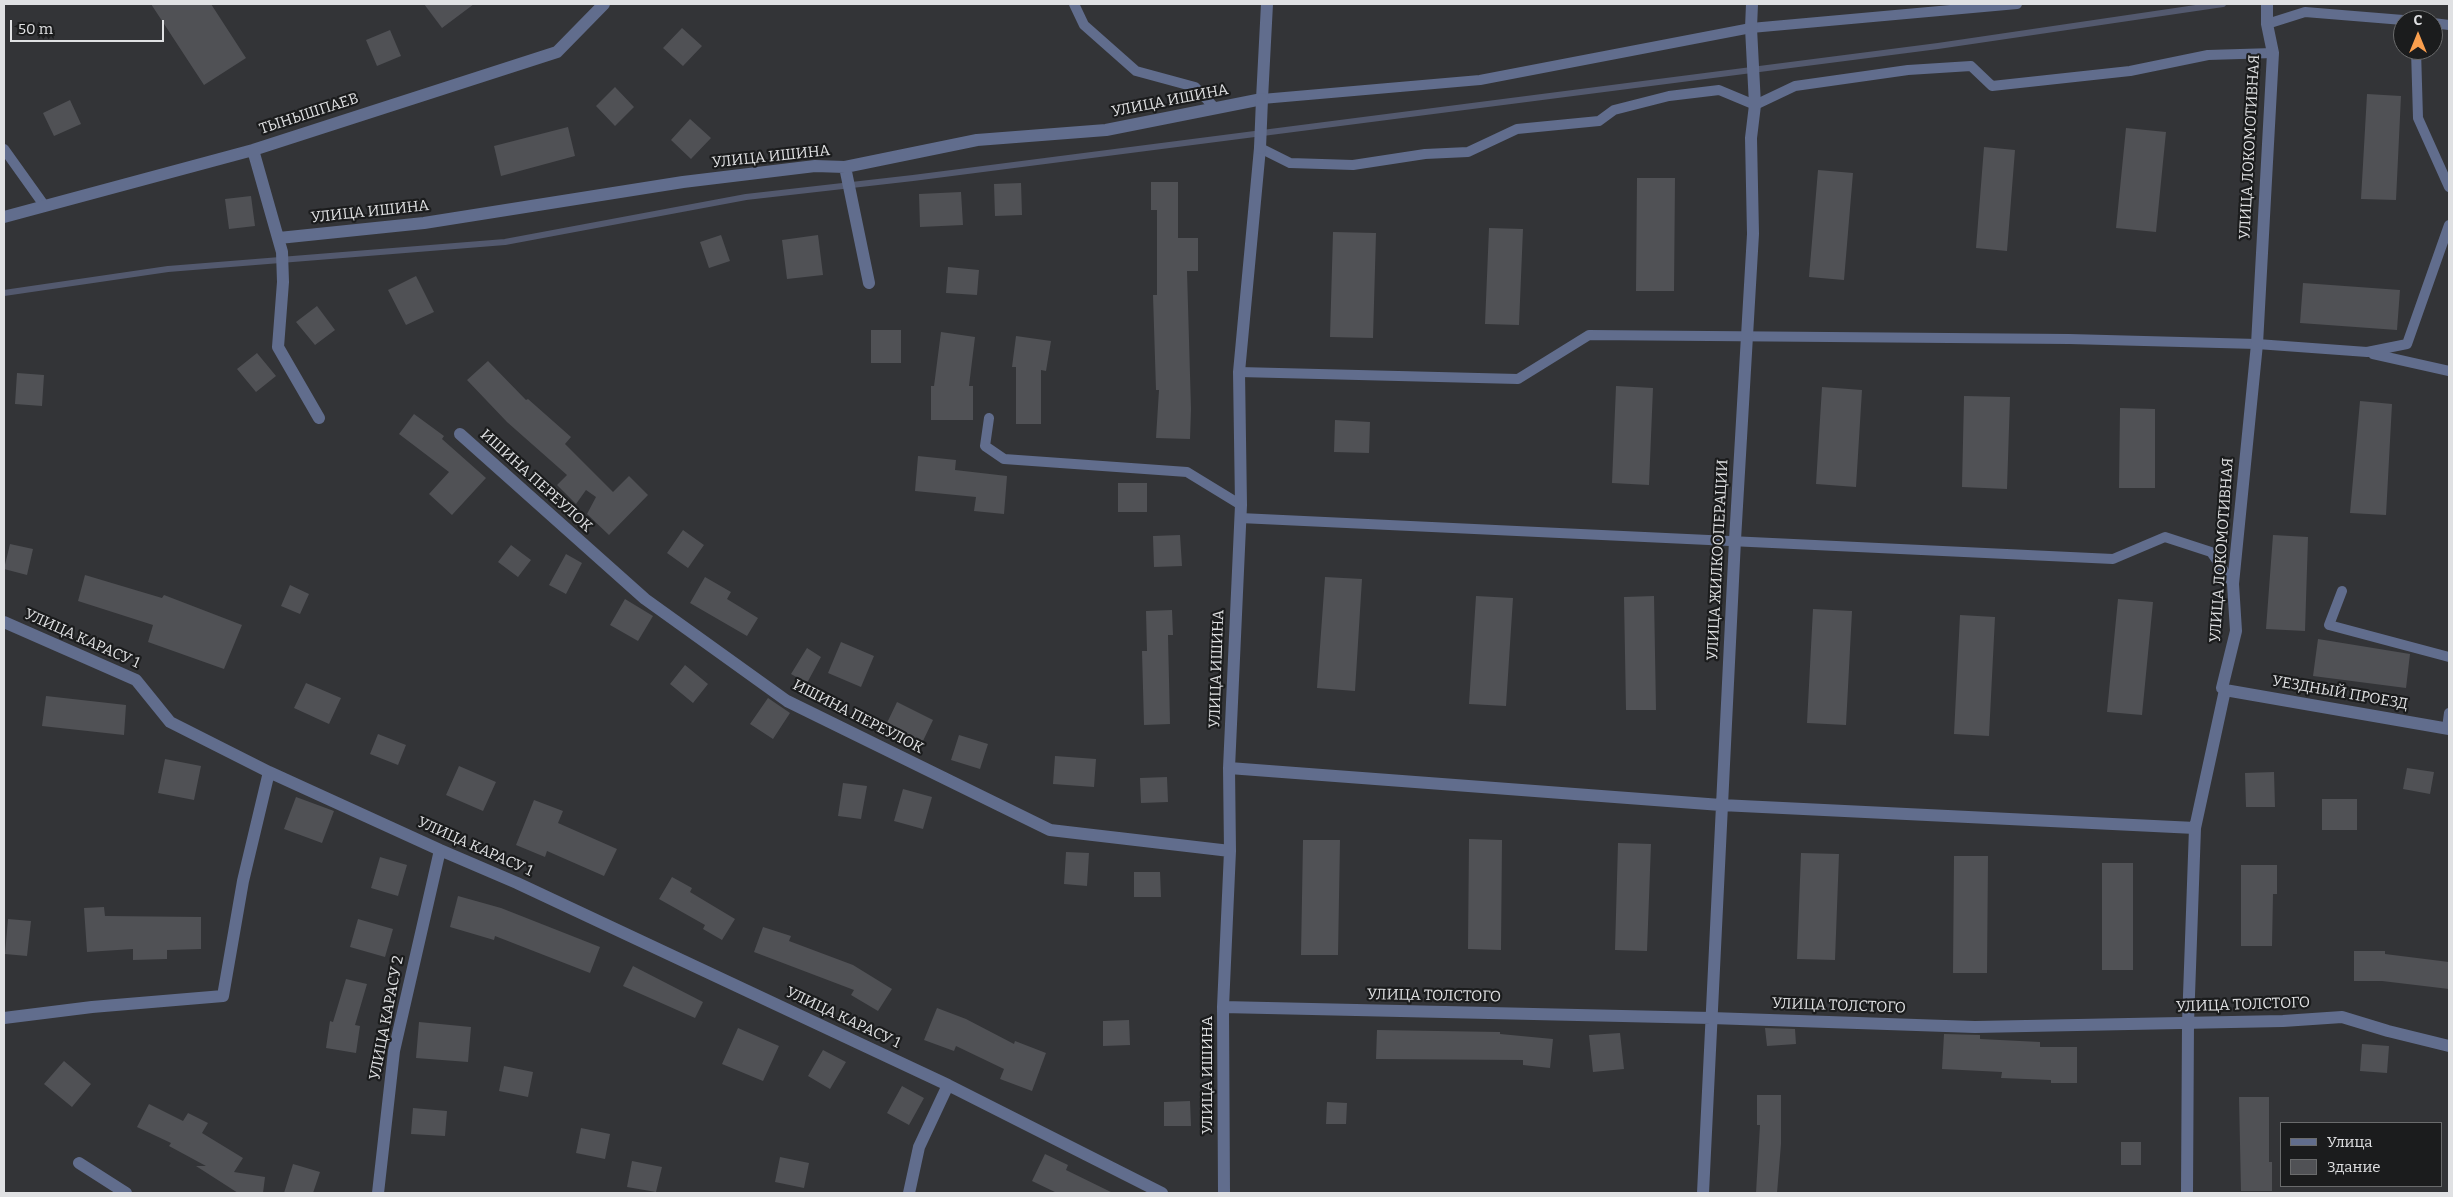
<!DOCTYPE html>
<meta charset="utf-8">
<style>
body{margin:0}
#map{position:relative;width:2453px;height:1197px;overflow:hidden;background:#333437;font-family:Bitter,serif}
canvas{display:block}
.frame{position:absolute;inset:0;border:5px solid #e0e1e3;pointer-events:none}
.legend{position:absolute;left:2280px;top:1122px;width:162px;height:65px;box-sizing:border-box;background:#1b1c1d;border:1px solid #6a6b6c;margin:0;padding:6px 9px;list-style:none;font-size:15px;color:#e0e1e3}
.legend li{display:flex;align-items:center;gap:10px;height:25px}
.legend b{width:25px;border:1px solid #6a6b6c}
.north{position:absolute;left:2393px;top:10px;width:50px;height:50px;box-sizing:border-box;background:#1b1c1d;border:1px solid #6a6b6c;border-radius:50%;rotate:0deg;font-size:14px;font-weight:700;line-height:20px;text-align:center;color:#e0e1e3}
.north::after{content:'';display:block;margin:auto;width:18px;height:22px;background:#fa9f4e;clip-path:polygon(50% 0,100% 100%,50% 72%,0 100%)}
.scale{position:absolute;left:10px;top:20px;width:154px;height:22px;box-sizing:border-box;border:2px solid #e0e1e3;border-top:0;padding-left:6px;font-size:15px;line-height:18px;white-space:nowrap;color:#e0e1e3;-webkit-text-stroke:4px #1b1c1d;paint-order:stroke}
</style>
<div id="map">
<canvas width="2453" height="1197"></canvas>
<div class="frame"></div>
<ul class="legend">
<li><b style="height:6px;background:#616d8d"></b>Улица</li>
<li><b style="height:14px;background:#505155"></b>Здание</li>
</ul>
<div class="north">С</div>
<div class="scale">50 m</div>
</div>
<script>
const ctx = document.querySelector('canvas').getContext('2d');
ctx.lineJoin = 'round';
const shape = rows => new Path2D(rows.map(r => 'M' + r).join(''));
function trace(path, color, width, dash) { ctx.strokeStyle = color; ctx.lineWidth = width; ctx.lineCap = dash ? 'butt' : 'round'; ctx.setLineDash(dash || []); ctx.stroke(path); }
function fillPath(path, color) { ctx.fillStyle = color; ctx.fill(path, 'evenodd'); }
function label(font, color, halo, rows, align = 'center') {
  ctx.font = font + ' Bitter,serif'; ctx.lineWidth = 4.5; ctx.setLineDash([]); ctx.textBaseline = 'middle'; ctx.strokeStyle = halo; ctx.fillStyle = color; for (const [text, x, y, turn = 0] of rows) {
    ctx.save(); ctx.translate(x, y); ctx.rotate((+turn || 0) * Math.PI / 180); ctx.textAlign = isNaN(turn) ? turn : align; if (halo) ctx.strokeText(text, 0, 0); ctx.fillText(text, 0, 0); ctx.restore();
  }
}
const stream = shape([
 [4,293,168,269,505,242,746,197,913,178,1938,46,2223,4]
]);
const building = shape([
 [151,4,211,4,246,58,204,85],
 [424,4,474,4,442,28],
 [682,28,702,46,683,66,663,48],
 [390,30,401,56,377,66,366,40],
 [615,87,634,107,615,126,596,106],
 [2367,94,2401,96,2396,200,2361,199],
 [70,100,81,124,54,136,43,113],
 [690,119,711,138,691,159,671,140],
 [568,127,575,156,501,176,494,146],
 [2126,128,2166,132,2156,232,2116,228],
 [1984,147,2015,150,2007,251,1976,248],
 [1818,170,1853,173,1844,280,1809,277],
 [1637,178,1675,178,1674,291,1636,291],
 [1151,182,1178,182,1178,238,1198,238,1198,271,1187,271,1191,409,1190,439,1156,438,1159,390,1156,390,1153,295,1157,295,1157,210,1151,210],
 [1021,183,1022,215,995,216,994,184],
 [961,192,963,225,920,227,919,194],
 [251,196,255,226,229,229,225,199],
 [1489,228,1523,229,1519,325,1485,324],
 [1333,232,1376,233,1373,338,1330,337],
 [721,235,730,261,709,268,700,242],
 [818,235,823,275,787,279,782,240],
 [948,267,979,270,977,295,946,293],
 [416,276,434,312,406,325,388,290],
 [2303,283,2400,290,2397,330,2300,323],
 [317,306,335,330,315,345,296,322],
 [871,330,901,330,901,363,871,363],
 [941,332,975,337,969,386,973,386,973,420,931,420,931,386,934,386],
 [1016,336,1051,341,1046,371,1041,370,1041,424,1016,424,1016,367,1012,367],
 [257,353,276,376,256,392,237,369],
 [488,361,526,400,528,399,571,437,565,444,613,492,629,476,648,495,609,535,587,514,596,497,586,490,576,504,557,485,567,475,507,422,467,380],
 [17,373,44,375,42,406,15,404],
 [1616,386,1653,388,1649,485,1612,483],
 [1822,387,1862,390,1856,487,1816,484],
 [1964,396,2010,397,2007,489,1962,487],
 [2360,401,2392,404,2386,515,2350,513],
 [2120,408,2155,409,2155,488,2119,488],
 [414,414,444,436,442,439,486,478,452,515,429,494,449,472,399,434],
 [1335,420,1370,422,1369,453,1334,452],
 [918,456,956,460,955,470,1007,476,1004,514,974,511,976,497,915,491],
 [1118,483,1147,483,1147,512,1118,512],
 [683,530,704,545,688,568,667,553],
 [1180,535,1182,566,1154,567,1153,536],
 [2273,535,2308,537,2305,631,2266,629],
 [10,544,33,549,27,575,4,569],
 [511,545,531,560,518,577,498,562],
 [566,554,582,563,566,594,549,585],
 [85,575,162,598,164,595,242,625,224,669,148,642,153,625,78,601],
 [705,577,731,592,727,599,758,618,747,636,690,603],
 [1325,577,1362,579,1355,691,1317,688],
 [290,585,309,594,300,614,281,606],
 [1476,596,1513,598,1506,706,1469,704],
 [1654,596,1656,710,1626,710,1624,597],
 [625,599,653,616,638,641,610,625],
 [2118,599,2153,602,2142,715,2107,712],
 [1813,609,1852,611,1846,725,1807,723],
 [1172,610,1173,635,1168,635,1170,724,1144,725,1142,651,1147,651,1146,611],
 [1960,615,1995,617,1989,736,1954,734],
 [2318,639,2410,654,2406,688,2313,676],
 [841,642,874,656,861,687,828,673],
 [807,648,821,657,807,683,791,674],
 [685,665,708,684,693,703,670,684],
 [306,683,341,698,329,724,294,708],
 [46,696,126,705,124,735,42,726],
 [768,698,790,713,773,739,750,724],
 [897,702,933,720,922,743,886,725],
 [378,734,406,745,398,765,370,754],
 [959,735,988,744,980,769,951,760],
 [1055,756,1096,759,1094,787,1053,784],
 [165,759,201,766,194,800,158,793],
 [459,766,496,782,483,811,446,795],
 [2407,768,2434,772,2430,794,2403,789],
 [2274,772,2275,807,2246,807,2245,773],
 [1167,777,1168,802,1141,803,1140,778],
 [843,783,867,786,861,819,838,816],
 [903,789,932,797,923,829,894,821],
 [296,797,334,811,322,843,284,829],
 [2322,799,2357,799,2357,830,2322,830],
 [534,800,563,811,558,823,617,849,604,876,547,851,545,857,516,845],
 [1469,839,1502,840,1501,950,1468,949],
 [1303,840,1340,840,1338,955,1301,955],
 [1618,843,1651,844,1647,951,1615,950],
 [1066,852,1089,853,1087,886,1064,884],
 [1801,853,1839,854,1835,960,1797,959],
 [1954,856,1988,856,1987,973,1953,973],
 [380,857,407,865,398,896,371,888],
 [2102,863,2133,863,2133,970,2102,970],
 [2241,865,2277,865,2277,894,2273,894,2272,946,2241,946],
 [1134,872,1160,872,1161,897,1134,897],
 [672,877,692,888,690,892,735,919,722,940,703,929,705,925,659,899],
 [458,896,501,908,600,947,590,973,495,936,494,940,450,927],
 [104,907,105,916,201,917,201,949,167,950,167,959,133,960,133,949,87,952,84,908],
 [8,919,31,921,27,956,5,954],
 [358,919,393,929,385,957,350,947],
 [763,927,791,936,789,941,853,965,892,989,878,1011,851,995,854,990,754,952],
 [2354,951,2385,951,2385,954,2449,962,2449,989,2382,981,2354,981],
 [633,966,703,1002,695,1018,623,986],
 [346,979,367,984,355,1025,360,1026,356,1053,326,1048,330,1021,333,1022],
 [937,1008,966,1019,1014,1044,1015,1041,1046,1053,1032,1091,1000,1079,1004,1069,956,1046,954,1051,924,1040],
 [1129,1020,1130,1045,1103,1046,1103,1021],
 [419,1022,471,1027,468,1062,416,1058],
 [738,1028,779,1046,763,1081,722,1064],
 [1765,1028,1795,1029,1796,1044,1767,1046],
 [1377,1030,1500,1032,1500,1034,1553,1039,1550,1068,1523,1065,1523,1060,1376,1059],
 [1620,1033,1624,1069,1593,1072,1589,1035],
 [1944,1034,1980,1035,1980,1039,2040,1042,2040,1047,2077,1047,2077,1083,2051,1083,2051,1080,2001,1078,2002,1072,1942,1069],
 [2362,1044,2389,1046,2387,1073,2360,1071],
 [823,1050,846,1062,830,1089,808,1076],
 [64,1061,91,1084,72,1107,44,1084],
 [504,1066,533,1072,528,1097,499,1091],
 [902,1086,924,1098,909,1125,887,1113],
 [1757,1095,1781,1095,1781,1144,1777,1193,1756,1193,1760,1125,1757,1125],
 [2239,1097,2269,1097,2269,1162,2272,1162,2272,1191,2241,1191],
 [1190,1101,1191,1126,1164,1126,1164,1102],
 [1327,1102,1347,1103,1346,1124,1326,1124],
 [149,1104,183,1121,188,1113,208,1123,202,1133,243,1158,234,1172,265,1177,263,1193,238,1193,196,1166,206,1166,169,1146,171,1143,137,1127],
 [413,1108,447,1111,445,1136,411,1134],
 [581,1128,610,1134,605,1159,576,1153],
 [2121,1142,2141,1142,2141,1165,2121,1165],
 [1045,1154,1068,1165,1066,1170,1113,1193,1057,1193,1032,1181],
 [780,1157,809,1163,804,1188,775,1182],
 [632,1161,662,1167,656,1192,627,1187],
 [293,1164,320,1172,313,1193,284,1193]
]);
const service = shape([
 [1074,4,1084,25,1136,71,1195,87,1215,108],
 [2433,23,2449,25],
 [2267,24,2305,12,2403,20],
 [2416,50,2418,118,2449,187],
 [1262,99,1480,80,1751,28,2017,4],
 [1260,148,1290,163,1353,165,1425,154,1468,152,1517,129,1599,121,1614,110,1669,96,1719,90,1755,105,1795,86,1908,70,1971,66,1992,86,2130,71,2208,55,2273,53],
 [4,149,44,205],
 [2373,354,2449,371],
 [1239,372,1518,379,1589,335,2069,339,2257,344,2367,352,2407,344,2449,225],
 [989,418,985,446,1004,459,1187,472,1241,505],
 [1240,518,2113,559,2165,537,2211,552,2233,584],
 [2342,591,2329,625,2449,657],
 [2447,728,2449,713]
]);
const minor = shape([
 [253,150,282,252,283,282,278,347,319,418],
 [845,167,869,283],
 [4,217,253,150,557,52,604,4],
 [279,238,424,223,683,182,815,166,845,167,977,140,1106,130,1262,99,1267,4],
 [460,434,645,599,787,701,1050,830,1230,851],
 [4,622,136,680,170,722,269,772,440,850,517,883,948,1085,1162,1193],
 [2225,690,2449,729],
 [1229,768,1721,805,2195,828],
 [1223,1007,1711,1018,1975,1027,2283,1021,2342,1017,2388,1031,2449,1046],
 [4,1018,92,1007,223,996,243,881,269,772],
 [79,1163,126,1193],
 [378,1193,394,1051,440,850],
 [909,1193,919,1147,948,1085],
 [1224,1193,1223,1007,1230,851,1229,768,1241,505,1239,372,1260,148],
 [1703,1193,1735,540,1753,234,1751,138,1755,105,1751,28,1752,4],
 [2187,1193,2188,1023,2195,828,2225,690,2222,688,2236,631,2233,584,2257,344,2273,53,2267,24,2267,4]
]);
const tertiary = shape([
 [1260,148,1262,99]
]);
const streetNames = [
 ["УЛИЦА ИШИНА",1170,101,-11],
 ["ТЫНЫШПАЕВ",309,114,-18],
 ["УЛИЦА ЛОКОМОТИВНАЯ",2250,147,-87],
 ["УЛИЦА ИШИНА",771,157,-6],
 ["УЛИЦА ИШИНА",370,212,-6],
 ["ИШИНА ПЕРЕУЛОК",536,481,42],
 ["УЛИЦА ЛОКОМОТИВНАЯ",2222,550,-86],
 ["УЛИЦА ЖИЛКООПЕРАЦИИ",1718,560,-87],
 ["УЛИЦА КАРАСУ 1",82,639,24],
 ["УЛИЦА ИШИНА",1217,669,-88],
 ["УЕЗДНЫЙ ПРОЕЗД",2340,693,10],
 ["ИШИНА ПЕРЕУЛОК",858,717,27],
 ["УЛИЦА КАРАСУ 1",475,847,24],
 ["УЛИЦА ТОЛСТОГО",1434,996,1],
 ["УЛИЦА ТОЛСТОГО",2243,1005,-2],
 ["УЛИЦА ТОЛСТОГО",1839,1006,2],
 ["УЛИЦА КАРАСУ 2",387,1018,-79],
 ["УЛИЦА КАРАСУ 1",843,1018,25],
 ["УЛИЦА ИШИНА",1208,1075,-90]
];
trace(stream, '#53596e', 6);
fillPath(building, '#505155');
trace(service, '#616d8d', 10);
trace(minor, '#616d8d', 12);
trace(tertiary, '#616d8d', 12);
label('15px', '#e0e1e3', '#1b1c1d', streetNames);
</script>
